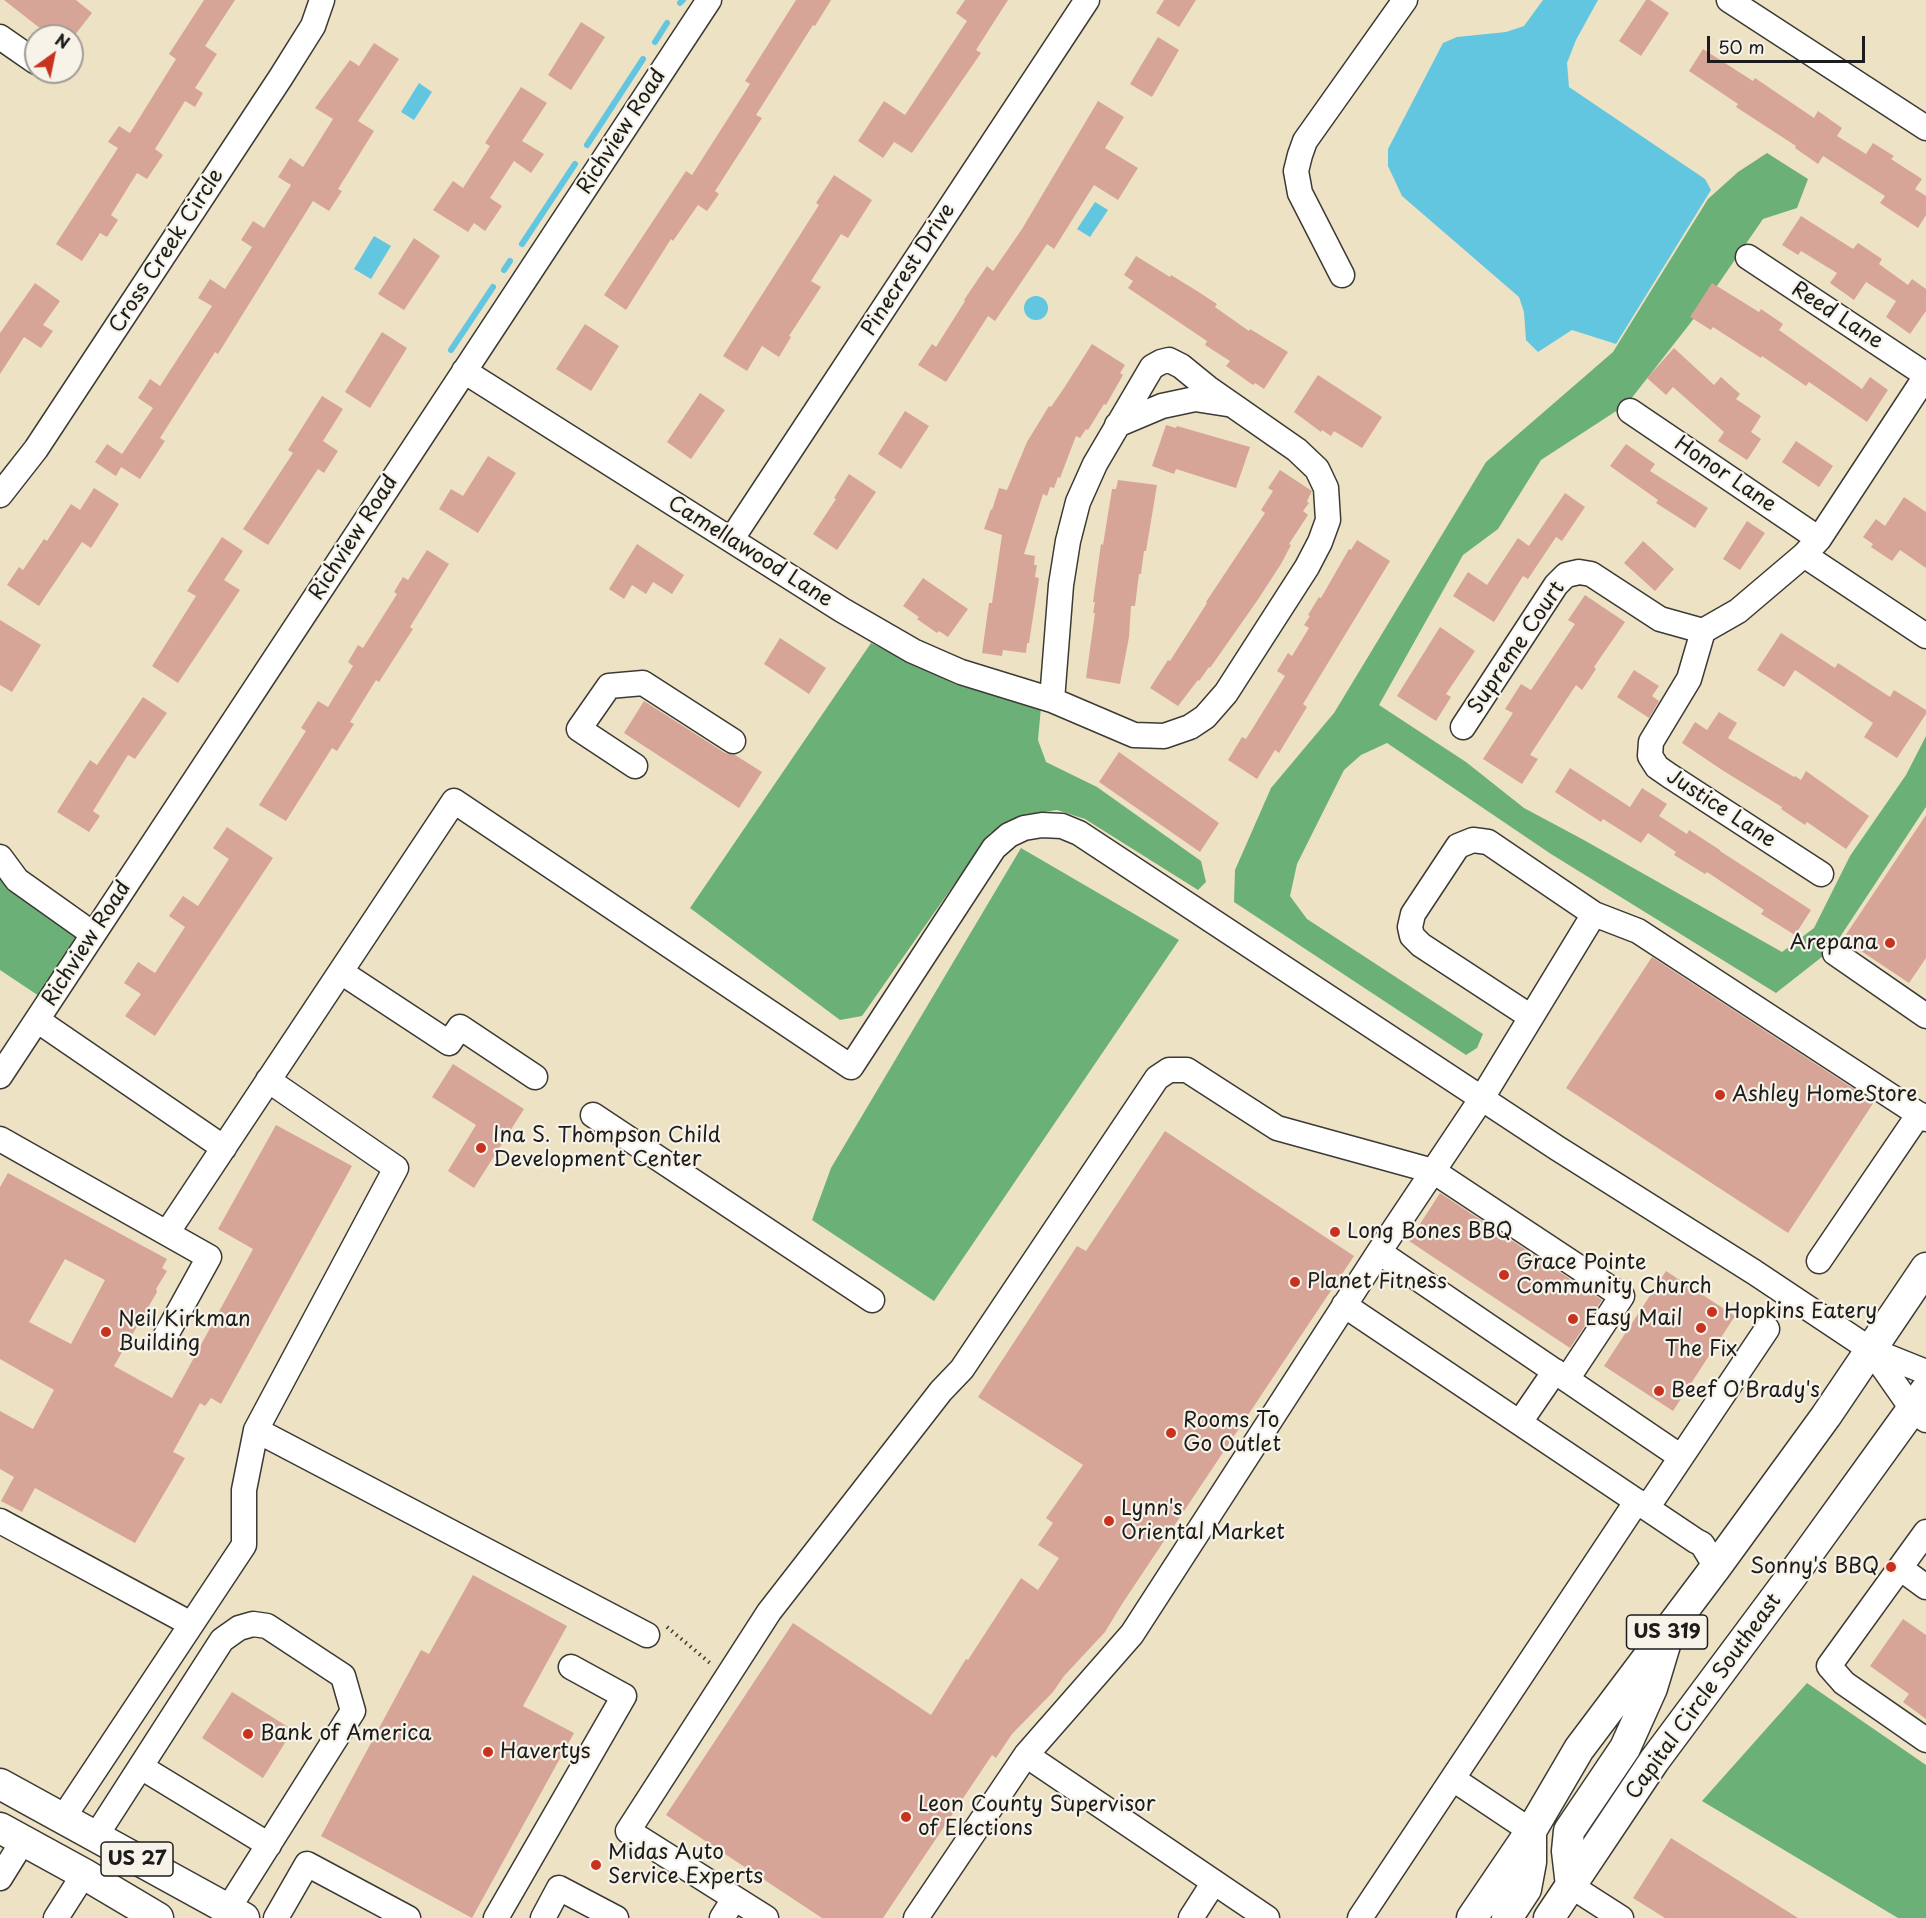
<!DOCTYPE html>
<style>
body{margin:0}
#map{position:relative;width:1926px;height:1918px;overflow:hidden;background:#eee2c4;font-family:"Playpen Sans",sans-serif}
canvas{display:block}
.north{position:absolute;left:24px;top:24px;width:60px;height:60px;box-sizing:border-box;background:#f7f3e8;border:2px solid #9f9d96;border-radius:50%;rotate:33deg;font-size:16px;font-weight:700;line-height:24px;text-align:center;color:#1c1c1c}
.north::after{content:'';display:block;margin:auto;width:21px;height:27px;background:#c8321e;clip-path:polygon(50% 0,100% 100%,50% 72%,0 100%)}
.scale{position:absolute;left:1707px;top:36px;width:158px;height:27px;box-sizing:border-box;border:3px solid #1c1c1c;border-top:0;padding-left:8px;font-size:18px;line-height:21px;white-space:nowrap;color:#1c1c1c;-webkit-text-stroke:4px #f7f3e8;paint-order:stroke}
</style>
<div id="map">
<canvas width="1926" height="1918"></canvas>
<div class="north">N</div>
<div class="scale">50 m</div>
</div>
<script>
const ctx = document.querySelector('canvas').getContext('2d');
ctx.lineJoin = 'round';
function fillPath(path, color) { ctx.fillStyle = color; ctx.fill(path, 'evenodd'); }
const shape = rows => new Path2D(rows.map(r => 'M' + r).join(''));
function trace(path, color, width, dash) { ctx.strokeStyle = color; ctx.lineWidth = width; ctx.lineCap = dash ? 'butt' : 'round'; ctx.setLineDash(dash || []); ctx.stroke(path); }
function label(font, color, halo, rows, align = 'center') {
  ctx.font = font + ' "Playpen Sans",sans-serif'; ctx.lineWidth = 4.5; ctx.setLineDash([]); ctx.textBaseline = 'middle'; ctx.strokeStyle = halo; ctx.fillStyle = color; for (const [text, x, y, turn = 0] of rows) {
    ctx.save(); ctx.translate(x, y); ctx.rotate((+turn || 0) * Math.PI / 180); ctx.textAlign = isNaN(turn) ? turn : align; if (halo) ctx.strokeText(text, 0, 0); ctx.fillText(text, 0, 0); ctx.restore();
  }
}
const forest = shape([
 [1767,153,1808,179,1797,208,1763,219,1699,312,1627,404,1541,460,1498,529,1463,555,1379,705,1466,762,1524,808,1582,839,1782,952,1814,928,1850,856,1906,775,1926,736,1926,807,1832,949,1776,993,1551,854,1387,743,1361,755,1344,770,1297,864,1290,896,1307,919,1483,1034,1477,1048,1466,1055,1234,902,1235,870,1271,788,1334,713,1486,462,1613,352,1708,199,1738,172],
 [871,643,957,685,1041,707,1038,740,1046,762,1097,787,1201,861,1206,882,1198,890,1085,819,1057,810,1026,815,990,833,862,1016,840,1020,690,908],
 [1021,848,1179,940,934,1301,812,1220,831,1168],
 [0,878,81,931,39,996,0,970],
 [1807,1683,1926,1765,1926,1918,1898,1918,1702,1801]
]);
const water = shape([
 [1543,0,1598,0,1576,40,1567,63,1569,87,1705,179,1711,190,1616,344,1572,330,1538,352,1526,340,1524,312,1519,297,1402,196,1388,166,1388,149,1443,43,1457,37,1506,32,1524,26],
 [419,83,432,92,414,120,401,112],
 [1095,202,1108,210,1090,237,1077,229],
 [374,236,391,246,371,279,354,269],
 '1024 308a12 12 0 1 1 24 0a12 12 0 1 1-24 0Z'
]);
const stream = shape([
 [680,3,683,0],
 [655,42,667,23],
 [587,145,643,59],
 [522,244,575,164],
 [504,270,510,261],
 [451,350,493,287]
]);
const building = shape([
 [4,0,76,0,92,13,74,36,50,36],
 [204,0,235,0,205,46,217,54,195,88,203,93,195,107,185,101,155,149,163,155,147,179,137,173,111,215,118,220,107,237,100,233,82,261,56,244,118,148,108,142,119,126,130,133,176,59,169,54],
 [796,0,831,0,815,26,813,25,756,115,762,118,715,191,719,194,707,211,698,205,673,241,671,239,626,310,604,295,686,171,692,175,750,84,745,81],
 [965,0,1008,0,976,50,981,53,912,153,894,142,883,158,858,141,884,101,905,115,967,21,956,13],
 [1164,0,1196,0,1179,27,1156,13],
 [1646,0,1650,0,1669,13,1641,56,1619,41],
 [581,22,605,37,571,90,548,75],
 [1158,37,1179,50,1152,97,1130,84],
 [374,43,399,59,358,121,374,131,338,189,342,191,329,211,313,201,218,354,215,352,160,438,165,441,140,479,121,467,116,476,95,462,107,444,122,454,153,408,138,398,150,379,160,386,212,306,198,298,210,279,225,289,252,247,241,240,253,221,264,228,291,185,278,177,290,158,303,167,333,119,315,108,350,60,359,66],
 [1703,49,1753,81,1755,78,1814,118,1818,111,1842,128,1837,136,1866,154,1873,143,1894,156,1891,159,1922,179,1915,189,1926,196,1926,215,1918,228,1880,203,1885,196,1823,156,1818,164,1795,148,1796,146,1736,107,1738,104,1689,71],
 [521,87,547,103,522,141,544,154,531,173,514,161,490,198,502,206,485,231,474,223,468,232,433,210,453,181,463,188,490,146,485,143],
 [1098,101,1124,117,1105,148,1138,168,1118,200,1094,185,1054,249,1047,244,995,321,988,316,946,382,918,365,932,344,936,347,965,301,964,300,987,266,993,271,1022,229],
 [834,175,872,200,848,238,841,234,811,281,821,287,789,336,791,337,779,357,762,346,747,371,723,356,819,205,816,203],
 [1801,216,1853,249,1858,243,1882,259,1879,264,1908,285,1912,279,1926,289,1926,311,1910,334,1886,317,1896,301,1866,282,1854,300,1830,283,1837,273,1801,251,1798,255,1782,245],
 [414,238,440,256,404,310,378,294],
 [1136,256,1170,277,1171,275,1197,291,1217,304,1215,307,1249,331,1250,329,1288,352,1264,389,1255,383,1253,385,1226,366,1230,361,1205,345,1207,341,1128,288,1133,281,1124,275],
 [35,283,60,301,43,325,53,331,41,348,24,337,0,374,0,333],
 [1712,283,1759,312,1761,309,1783,324,1779,330,1862,389,1870,377,1888,390,1867,422,1809,382,1806,386,1762,356,1761,358,1713,327,1711,330,1690,317],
 [585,324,619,346,591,391,556,369],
 [382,332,407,348,370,408,345,392],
 [1092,344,1125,365,1120,373,1123,375,1106,405,1104,404,1088,430,1086,429,1080,438,1076,436,1060,478,1058,477,1054,488,1050,487,1047,496,1043,494,1024,554,1035,556,1034,565,1037,565,1035,577,1039,578,1029,643,1027,643,1026,653,1003,650,1002,656,982,653,989,603,992,603,1002,535,984,529,991,509,992,510,999,488,1007,490,1027,442,1049,406,1051,407,1064,388],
 [1674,348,1714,385,1721,377,1740,394,1736,399,1761,416,1751,432,1761,439,1747,460,1718,441,1724,432,1673,387,1666,395,1647,378],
 [1318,375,1382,417,1362,448,1334,431,1331,436,1322,430,1321,432,1294,412],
 [700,393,725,410,691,459,667,442],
 [322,396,343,409,323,441,338,451,324,473,318,469,268,545,243,529,293,453,288,450],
 [905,411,929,426,901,469,878,454],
 [1166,425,1176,428,1177,426,1250,447,1236,488,1176,469,1174,474,1152,466],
 [1796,441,1833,466,1819,487,1782,462],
 [1626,444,1655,464,1650,471,1708,508,1695,528,1656,503,1658,500,1610,466],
 [488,456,516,473,478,533,439,509,451,489,463,496],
 [1280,470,1312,491,1307,501,1309,503,1303,511,1308,515,1289,544,1291,545,1281,564,1259,598,1210,668,1209,667,1199,681,1198,680,1178,706,1150,688,1168,660,1170,661,1207,603,1206,602,1265,513,1261,510,1273,491,1268,488],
 [849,474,876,492,837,550,813,534,836,499,834,498],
 [1118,480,1157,485,1146,551,1144,551,1141,574,1139,574,1135,606,1131,606,1129,637,1120,684,1086,678,1095,613,1093,613,1095,602,1093,602,1101,544,1103,545,1112,489,1116,489],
 [94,488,119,504,91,548,82,542,39,606,7,585,19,567,23,570,44,539,47,541,71,504,80,510],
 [1565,493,1585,507,1562,541,1556,537,1528,579,1523,576,1494,622,1453,596,1468,572,1487,585,1518,538,1529,546],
 [1904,497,1926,512,1926,568,1900,550,1892,561,1871,547,1873,544,1863,537,1876,519,1885,526],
 [1747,521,1765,533,1740,570,1723,559],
 [222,537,243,551,224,580,240,590,178,683,152,666,196,596,187,591],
 [1357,540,1390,561,1303,704,1307,707,1279,753,1275,750,1257,779,1228,760,1242,737,1246,739,1285,676,1277,671,1288,653,1292,656,1309,628,1304,625,1310,616,1308,615,1319,597,1321,598,1349,549,1351,550],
 [1643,541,1674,569,1655,591,1624,563],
 [637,544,684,575,672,594,653,582,646,594,632,585,624,599,609,589],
 [427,550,449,564,410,627,413,629,379,682,376,680,350,722,354,724,337,751,332,748,286,821,259,805,306,731,301,728,318,701,328,707,353,666,348,662,358,645,363,648,397,594,394,592,403,577,408,580],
 [923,578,968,609,948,637,939,631,937,633,917,619,919,617,903,606],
 [1585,595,1625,622,1594,667,1596,669,1582,690,1576,685,1530,755,1538,759,1522,784,1483,759,1513,713,1505,709,1521,684,1531,690,1575,624,1568,620],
 [0,620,41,645,12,692,0,685],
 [1440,627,1475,651,1446,694,1451,697,1436,721,1397,696],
 [1781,633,1835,668,1838,663,1890,697,1894,690,1926,710,1926,714,1897,758,1864,737,1873,723,1795,670,1784,687,1757,670],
 [780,638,826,668,809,694,764,664],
 [1634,670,1659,686,1652,696,1659,701,1649,718,1617,697],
 [143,697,167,713,135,759,128,755,93,811,100,816,89,832,57,812,90,760,97,765],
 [644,701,725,753,735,755,762,772,739,808,624,733],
 [1719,712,1737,723,1728,738,1794,777,1795,776,1801,780,1806,771,1869,816,1846,849,1807,822,1805,825,1781,809,1782,807,1722,770,1682,743,1695,722,1707,730],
 [1119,752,1219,823,1200,852,1099,782],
 [1570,768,1630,807,1642,788,1667,804,1659,816,1687,834,1689,830,1720,850,1720,851,1811,910,1795,935,1761,914,1764,910,1707,872,1705,874,1674,855,1676,852,1648,833,1641,843,1603,819,1601,822,1555,792],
 [1926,815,1926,958,1909,983,1843,939],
 [227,827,273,858,155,1036,125,1016,141,994,124,983,138,962,155,973,185,927,169,916,183,896,198,906,229,859,213,848],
 [1652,957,1874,1102,1788,1233,1566,1088],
 [453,1064,524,1109,474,1188,448,1171,476,1125,432,1097],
 [276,1125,352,1166,221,1404,211,1398,205,1406,200,1403,173,1452,185,1458,135,1543,35,1488,22,1512,1,1501,14,1477,0,1469,0,1411,33,1429,54,1390,0,1359,0,1187,8,1173,167,1259,162,1268,167,1271,156,1289,157,1292,114,1366,172,1398,253,1249,218,1229],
 [65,1259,105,1280,71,1344,29,1322],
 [1165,1131,1354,1256,1122,1604,1105,1632,1064,1676,1053,1692,1012,1734,996,1758,992,1755,883,1918,822,1918,666,1815,793,1623,931,1715,966,1659,968,1660,1021,1578,1038,1590,1059,1558,1038,1545,1053,1523,1046,1518,1083,1465,978,1397,1077,1246,1086,1251],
 [1440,1193,1602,1300,1570,1348,1409,1241],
 [1666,1271,1735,1316,1673,1411,1604,1366],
 [473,1575,567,1626,523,1706,574,1733,472,1918,321,1836,421,1650,429,1654],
 [1903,1619,1926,1635,1926,1719,1903,1702,1909,1694,1870,1666],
 [232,1692,293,1730,263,1778,202,1738],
 [1671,1838,1798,1918,1665,1918,1633,1898]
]);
const path = shape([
 [667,1627,710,1663]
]);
const minor = shape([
 [1729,0,1926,128],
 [0,37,36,62],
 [1748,257,1926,375],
 [1342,275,1300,193,1296,171,1300,155,1305,141,1405,0],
 [464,371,842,610,913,651,961,672,1052,700,1134,735,1164,736,1190,727,1205,717,1226,693,1307,567,1320,542,1328,520,1326,488,1317,469,1297,450,1208,388,1181,366,1169,360,1161,362,1152,367,1095,464,1078,502,1068,541,1061,585,1052,700],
 [1630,411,1819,539],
 [1117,425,1162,406,1195,399,1227,404],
 [0,495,36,449,281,77,313,26,322,0],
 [731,540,1087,0],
 [1804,555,1926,636],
 [1703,631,1689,679,1651,742,1650,756,1657,767,1670,776,1821,874],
 [1703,631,1738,611,1804,555,1819,539,1926,376],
 [1463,727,1556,585,1566,575,1579,572,1591,574,1660,619,1703,631],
 [635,766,579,729,609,686,643,683,733,741],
 [0,857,17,880,93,934],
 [1835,953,1926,1016],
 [341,972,449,1043,460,1027,535,1077],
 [1531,1017,1421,945,1412,936,1410,927,1413,914,1458,846,1473,840,1488,842,1594,914,1638,931,1926,1119],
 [37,1020,224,1148],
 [0,1076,709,0],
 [593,1115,872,1300],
 [0,1139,209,1257,166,1335],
 [167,1233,454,801,851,1067,994,848,1009,835,1024,828,1042,825,1062,826,1079,833,1557,1148,1754,1272,1871,1350,1926,1372],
 [1379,1252,1681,1457],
 [1819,1261,1919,1114],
 [1344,1305,1696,1541,1702,1544,1716,1567],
 [1871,1350,1913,1410,1926,1420],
 [1520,1422,1555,1371],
 [256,1430,647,1635],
 [1647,1508,1767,1329],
 [0,1521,191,1624],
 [1926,1532,1829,1666,1844,1683,1926,1740],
 [1900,1568,1926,1587],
 [1026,1755,1267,1918],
 [141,1767,269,1845],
 [1453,1779,1531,1831],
 [63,1818,244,1545,244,1490,256,1430,396,1168,268,1080],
 [96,1836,222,1640,239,1628,253,1624,267,1626,343,1676,353,1711,228,1909],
 [0,1878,23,1841],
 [1571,1886,1621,1918],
 [56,1918,84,1874],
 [276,1918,307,1864,408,1918],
 [496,1918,624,1696,571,1667],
 [543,1918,559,1888,616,1918],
 [722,1918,734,1899],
 [766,1918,628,1831,769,1612,941,1391,962,1369,1157,1078,1169,1070,1187,1070,1277,1128,1433,1171,1622,1296,1567,1379],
 [916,1918,1026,1755,1132,1634,1379,1252,1482,1098,1594,914],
 [1191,1918,1214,1882],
 [1360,1918,1637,1501]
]);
const major = shape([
 [0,1784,244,1918],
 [0,1828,84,1874,158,1918],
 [1571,1886,1567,1851,1569,1831,1625,1748,1652,1688,1665,1645],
 [1472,1918,1531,1831,1579,1749,1716,1567,1826,1416,1926,1268],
 [1507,1918,1526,1889,1531,1862,1531,1831],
 [1549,1918,1654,1761,1791,1577,1926,1390]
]);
const markers = [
 [1890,943,6,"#c8321e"],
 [1720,1095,6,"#c8321e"],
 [481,1148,6,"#c8321e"],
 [1335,1232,6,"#c8321e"],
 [1504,1275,6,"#c8321e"],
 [1295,1282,6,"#c8321e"],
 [1712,1312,6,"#c8321e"],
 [1573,1319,6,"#c8321e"],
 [1701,1328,6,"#c8321e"],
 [106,1332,6,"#c8321e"],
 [1659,1391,6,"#c8321e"],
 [1171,1433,6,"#c8321e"],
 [1109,1521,6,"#c8321e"],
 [1891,1567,6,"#c8321e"],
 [248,1734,6,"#c8321e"],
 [488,1752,6,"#c8321e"],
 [906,1817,6,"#c8321e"],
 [596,1865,6,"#c8321e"]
];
const shields = [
 [1667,1632,81],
 [137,1859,72]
];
const shieldNames = [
 ["US 319",1667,1632],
 ["US 27",137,1859]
];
const streetNames = [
 ["Richview Road",622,132,-57],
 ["Cross Creek Circle",167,251,-57],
 ["Pinecrest Drive",909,270,-57],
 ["Reed Lane",1837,316,33],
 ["Honor Lane",1725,475,34],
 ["Richview Road",354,538,-57],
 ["Camellawood Lane",750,552,32],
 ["Supreme Court",1517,648,-56],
 ["Justice Lane",1721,809,33],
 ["Richview Road",87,944,-57],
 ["Capital Circle Southeast",1704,1697,-54]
];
const poiNames = [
 ["Arepana",1878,943,"right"],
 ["Ashley HomeStore",1732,1095],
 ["Ina S. Thompson Child",493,1136],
 ["Development Center",493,1160],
 ["Long Bones BBQ",1347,1232],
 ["Grace Pointe",1516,1263],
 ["Community Church",1516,1287],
 ["Planet Fitness",1307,1282],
 ["Hopkins Eatery",1724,1312],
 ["Easy Mail",1585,1319],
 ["Neil Kirkman",118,1320],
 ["Building",118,1344],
 ["The Fix",1701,1350,"center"],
 ["Beef O'Brady's",1671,1391],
 ["Rooms To",1183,1421],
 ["Go Outlet",1183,1445],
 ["Lynn's",1121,1509],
 ["Oriental Market",1121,1533],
 ["Sonny's BBQ",1879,1567,"right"],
 ["Bank of America",260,1734],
 ["Havertys",500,1752],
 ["Leon County Supervisor",918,1805],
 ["of Elections",918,1829],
 ["Midas Auto",608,1853],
 ["Service Experts",608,1877]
];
fillPath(forest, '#6bb177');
fillPath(water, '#63c6e0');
trace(stream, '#63c6e0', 6);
fillPath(building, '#d7a598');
trace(minor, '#3c3a35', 27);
trace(major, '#3c3a35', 33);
trace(path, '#3c3a35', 4, [1.5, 4.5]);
trace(minor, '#fff', 24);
trace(major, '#fff', 30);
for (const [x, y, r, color] of markers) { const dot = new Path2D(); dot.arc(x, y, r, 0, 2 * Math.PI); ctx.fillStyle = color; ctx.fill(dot); trace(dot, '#f7f3e8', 2); }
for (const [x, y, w] of shields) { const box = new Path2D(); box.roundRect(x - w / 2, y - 17, w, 34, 4.5); ctx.fillStyle = '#f7f3e8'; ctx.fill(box); trace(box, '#1c1c1c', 1.5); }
label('bold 20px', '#1c1c1c', null, shieldNames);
label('21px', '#1c1c1c', '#f7f3e8', streetNames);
label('21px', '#1c1c1c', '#f7f3e8', poiNames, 'left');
</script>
